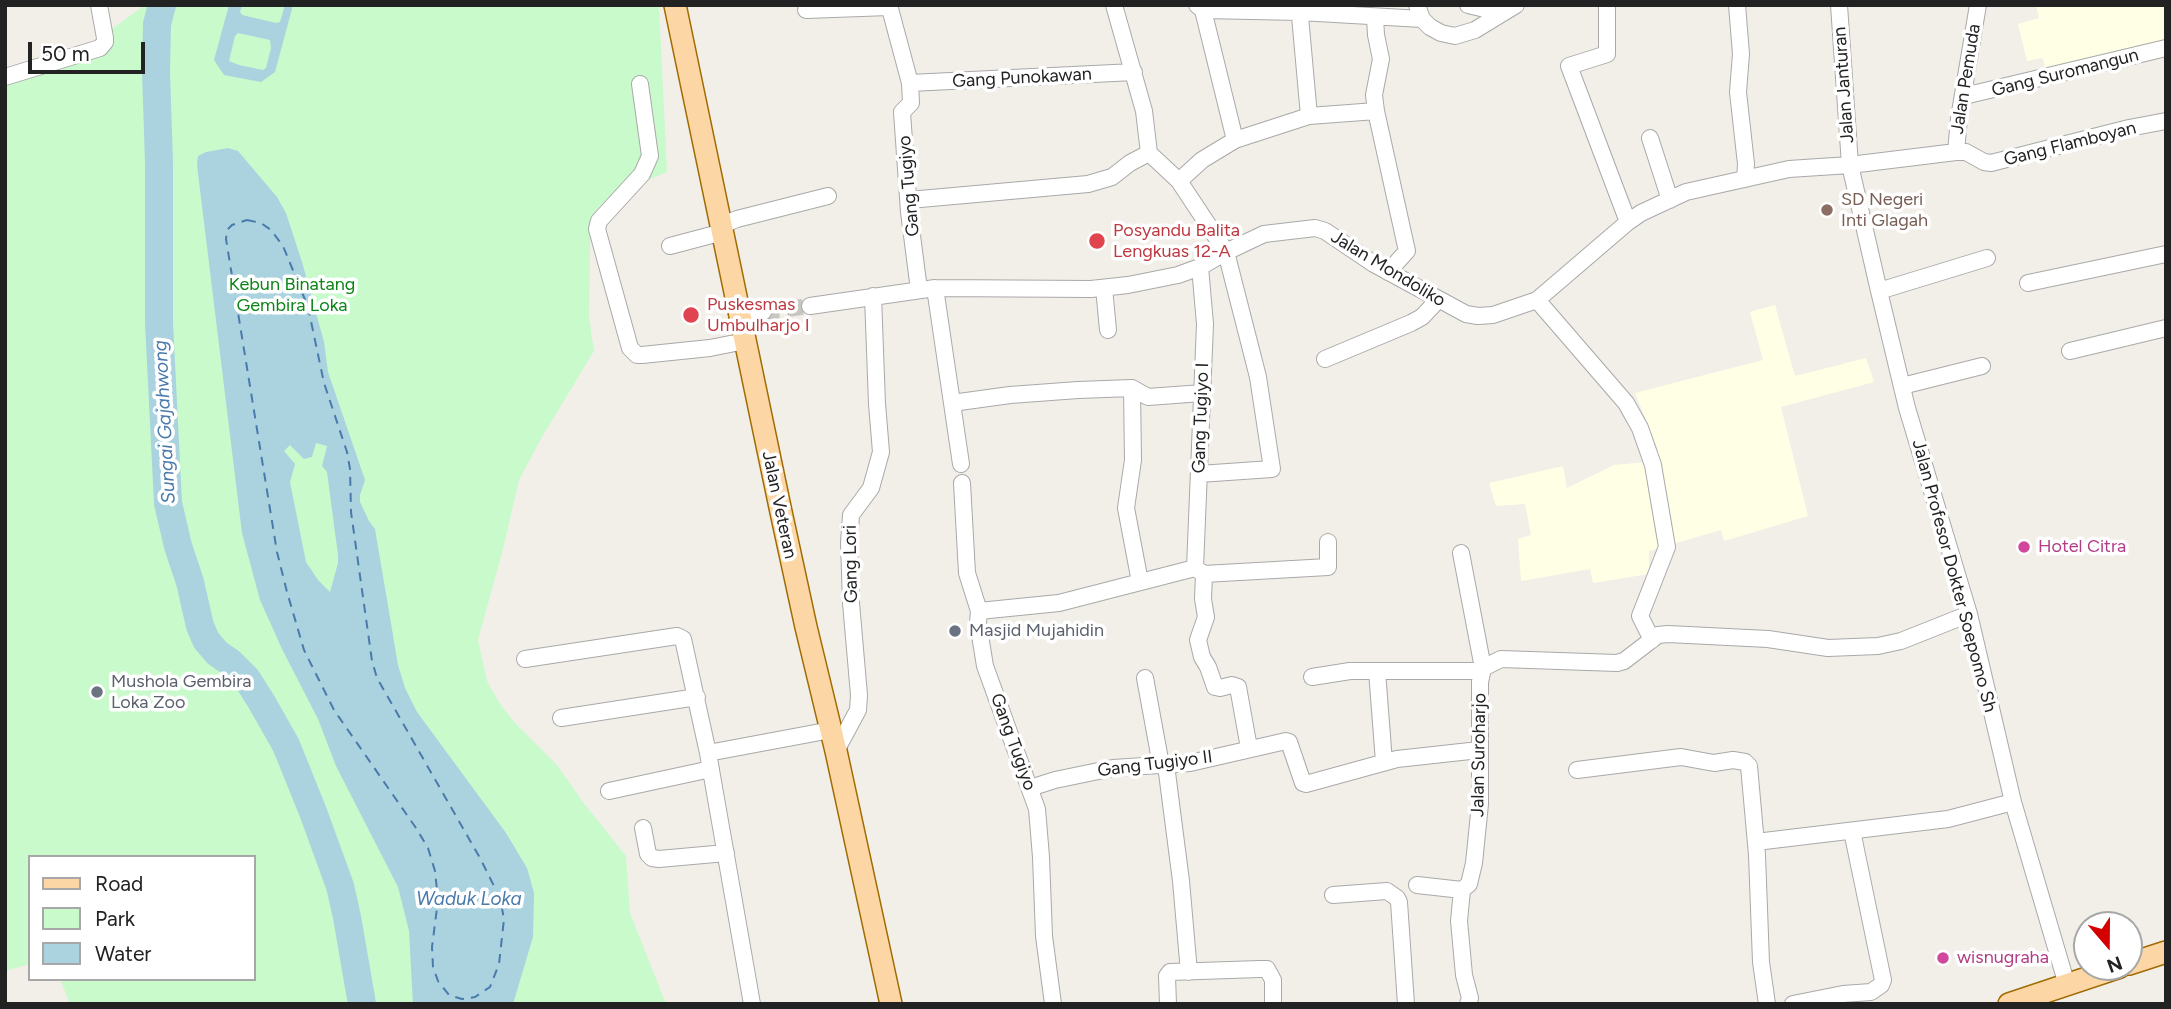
<!DOCTYPE html>
<style>
body{margin:0}
#map{position:relative;width:2171px;height:1009px;overflow:hidden;background:#f2efe9;font-family:Figtree,sans-serif}
canvas{display:block}
.frame{position:absolute;inset:0;border:7px solid #222;pointer-events:none}
.legend{position:absolute;left:28px;top:855px;width:228px;height:126px;box-sizing:border-box;background:#fff;border:2px solid #a7a7a7;margin:0;padding:9px 12px;list-style:none;font-size:21px;color:#222}
.legend li{display:flex;align-items:center;gap:14px;height:35px}
.legend b{width:35px;border:2px solid #a7a7a7}
.north{position:absolute;left:2073px;top:911px;width:70px;height:70px;box-sizing:border-box;background:#fff;border:2px solid #a7a7a7;border-radius:50%;rotate:160deg;font-size:19px;font-weight:700;line-height:28px;text-align:center;color:#222}
.north::after{content:'';display:block;margin:auto;width:24px;height:32px;background:#d40000;clip-path:polygon(50% 0,100% 100%,50% 72%,0 100%)}
.scale{position:absolute;left:28px;top:42px;width:117px;height:32px;box-sizing:border-box;border:4px solid #222;border-top:0;padding-left:9px;font-size:21px;line-height:24px;white-space:nowrap;color:#222;-webkit-text-stroke:5px #fff;paint-order:stroke}
</style>
<div id="map">
<canvas width="2171" height="1009"></canvas>
<div class="frame"></div>
<ul class="legend">
<li><b style="height:9px;background:#fcd6a4"></b>Road</li>
<li><b style="height:19px;background:#c8facc"></b>Park</li>
<li><b style="height:19px;background:#aad3df"></b>Water</li>
</ul>
<div class="north">N</div>
<div class="scale">50 m</div>
</div>
<script>
const ctx = document.querySelector('canvas').getContext('2d');
ctx.lineJoin = 'round';
function fillPath(path, color) { ctx.fillStyle = color; ctx.fill(path, 'evenodd'); }
const shape = rows => new Path2D(rows.map(r => 'M' + r).join(''));
function trace(path, color, width, dash) { ctx.strokeStyle = color; ctx.lineWidth = width; ctx.lineCap = dash ? 'butt' : 'round'; ctx.setLineDash(dash || []); ctx.stroke(path); }
function label(font, color, halo, rows, align = 'center') {
  ctx.font = font + ' Figtree,sans-serif'; ctx.lineWidth = 7; ctx.setLineDash([]); ctx.textBaseline = 'middle'; ctx.strokeStyle = halo; ctx.fillStyle = color; for (const [text, x, y, turn = 0] of rows) {
    ctx.save(); ctx.translate(x, y); ctx.rotate((+turn || 0) * Math.PI / 180); ctx.textAlign = isNaN(turn) ? turn : align; if (halo) ctx.strokeText(text, 0, 0); ctx.fillText(text, 0, 0); ctx.restore();
  }
}
const education = shape([
 [2036,5,2166,5,2166,48,2047,78,2043,58,2027,61,2018,24,2039,18],
 [1775,305,1795,376,1866,358,1874,382,1781,407,1808,516,1724,541,1721,530,1649,551,1649,574,1593,583,1590,569,1521,581,1518,539,1531,535,1525,504,1496,506,1489,483,1563,466,1567,488,1614,465,1659,461,1657,447,1635,393,1763,360,1750,312]
]);
const park = shape([
 [145,5,659,5,667,172,611,195,596,210,590,243,589,317,594,351,542,437,519,480,503,549,478,640,487,681,500,704,515,723,557,765,583,802,626,856,630,913,666,1004,70,1004,60,979,254,979,254,857,30,857,30,964,5,971,5,74,95,41]
]);
const water = shape([
 [229,5,242,5,240,12,242,15,276,23,280,22,285,5,293,5,275,72,261,82,224,75,214,60],
 [238,33,270,40,271,48,266,68,263,70,239,65,229,61,235,36],
 [228,148,238,151,277,197,286,213,302,262,324,342,328,372,365,480,360,495,360,502,369,521,375,529,398,665,405,688,417,712,506,833,527,868,534,893,533,937,513,1004,413,1004,409,931,398,887,336,766,318,719,282,649,260,600,242,533,197,165,198,156,206,152],
 [316,443,327,446,322,466,327,472,338,555,338,563,330,592,318,580,306,562,290,482,295,464,284,451,290,445,304,459,312,457]
]);
const river = shape([
 [162,5,157,24,156,72,159,163,159,323,168,503,178,546,190,582,200,626,206,640,217,653,230,662,247,679,261,701,286,745,313,812,340,886,347,917,362,1004]
]);
const ferry = shape([
 [247,220,261,223,271,230,283,246,308,307,324,383,347,452,350,469,351,512,372,661,377,678,480,858,500,898,504,919,499,964,490,987,475,997,462,999,449,995,438,981,433,967,432,947,438,900,435,871,428,848,416,828,334,710,304,650,287,592,277,552,226,239,227,230,232,225,247,220]
]);
const minorTunnel = shape([
 [763,312,810,306]
]);
const minor = shape([
 [889,5,910,83,911,103,902,112,909,212,919,290],
 [1114,5,1144,111,1149,153,1179,181],
 [1197,5,1203,10,1300,12,1422,19],
 [1299,5,1309,116],
 [1417,5,1422,19,1430,27,1441,33,1455,36,1475,30,1516,5],
 [1468,5,1502,13],
 [1607,5,1607,54,1569,66,1628,222],
 [1737,5,1741,54,1738,92,1746,164,1745,179],
 [1839,5,1850,165,1879,291,1907,408,1969,614,2013,802,2067,985],
 [806,10,889,7],
 [1375,17,1376,35,1381,59,1374,95,1376,111,1407,251,1388,272],
 [5,77,100,48,105,42,105,38,99,5],
 [910,83,1134,72],
 [640,84,650,156,642,174,599,221,597,229,630,348,637,355,642,355,710,348,745,341],
 [1964,96,2166,48],
 [1650,138,1670,200],
 [1235,140,1309,116,1376,111],
 [1956,152,1959,118,1978,5],
 [909,200,1088,184,1112,177,1130,163,1149,153],
 [722,225,737,219,828,196],
 [670,246,723,232],
 [1200,267,1205,324,1195,568,1204,574],
 [2028,283,2166,254],
 [935,288,961,464],
 [1104,288,1108,330],
 [1879,291,1987,258],
 [1537,300,1626,403,1640,428,1653,465,1667,547,1640,616,1652,640],
 [810,306,935,288,1091,289,1128,285,1178,275,1200,267,1226,252,1264,234,1315,228,1325,231,1374,264,1466,314,1478,316,1493,315,1537,300,1628,222,1641,213,1686,192,1789,169,1850,165,1956,152,1966,152,1984,162,1991,163,2129,128,2166,121],
 [740,318,763,312],
 [2070,351,2166,328],
 [1325,359,1411,323,1422,317,1437,301],
 [1902,386,1982,366],
 [1132,388,1133,460,1126,508,1140,582],
 [952,403,1010,395,1078,390,1132,388,1148,397,1202,393],
 [1199,474,1272,469,1258,377,1226,252,1179,181,1202,160,1235,140,1203,10],
 [962,483,967,573,979,611,978,623,985,666,1037,809,1041,857,1044,936,1053,1004],
 [1461,553,1483,668],
 [1204,574,1203,599,1206,617,1198,640,1202,657,1208,667,1215,687,1220,688,1232,685,1238,687,1249,748],
 [1204,574,1328,567,1328,542],
 [979,611,1059,603,1195,568],
 [525,659,677,636,683,639,708,753,752,1004],
 [1377,671,1384,762],
 [1312,677,1350,671,1481,671],
 [1145,678,1161,765],
 [561,718,697,697],
 [836,751,858,710,859,695,851,603,849,543,851,515,871,488,881,452,877,404,873,296],
 [708,753,831,730],
 [1166,765,1181,881,1189,972],
 [1577,770,1681,757,1714,763,1733,760,1745,762,1749,766,1757,855,1761,962,1767,1004],
 [1030,788,1055,780,1113,768,1190,763,1286,741,1289,742,1303,783,1306,784,1397,759,1479,750],
 [609,791,711,769],
 [643,828,648,854,652,858,659,859,726,853],
 [1756,842,1948,819,2013,802],
 [1417,885,1462,890],
 [1333,895,1387,891,1397,898,1399,902,1406,1004],
 [1168,1004,1167,976,1170,972,1260,969,1267,969,1273,980,1273,1004],
 [1468,1004,1470,998,1464,975,1459,921,1462,890,1469,884,1474,863,1480,804,1480,682,1483,668,1501,659,1617,663,1624,661,1658,635,1668,634,1768,639,1828,648,1878,646,1901,641,1969,614],
 [1793,1004,1843,994,1871,992,1881,985,1883,980,1852,831]
]);
const major = shape([
 [675,5,781,512,806,627,836,751,891,1004],
 [2129,964,2166,952],
 [2009,1004,2120,967]
]);
const markers = [
 [1827,210,7,"#8d6e63"],
 [1097,241,9,"#e0444e"],
 [691,315,9,"#e0444e"],
 [2024,547,7,"#d1479c"],
 [955,631,7,"#6b7280"],
 [97,692,7,"#6b7280"],
 [1943,958,7,"#d1479c"]
];
const streetNames = [
 ["Gang Suromangun",2065,73,-14],
 ["Gang Punokawan",1022,78,-3],
 ["Jalan Pemuda",1966,79,-81],
 ["Jalan Janturan",1844,85,-94],
 ["Gang Flamboyan",2070,144,-14],
 ["Gang Tugiyo",909,186,-95],
 ["Jalan Mondoliko",1388,269,31],
 ["Gang Tugiyo I",1201,418,-88],
 ["Jalan Veteran",779,505,78],
 ["Gang Lori",851,564,-91],
 ["Jalan Profesor Dokter Soepomo Sh",1954,576,75],
 ["Gang Tugiyo",1013,742,70],
 ["Jalan Suroharjo",1479,755,-89],
 ["Gang Tugiyo II",1155,764,-7]
];
const educationNames = [
 ["SD Negeri",1841,200],
 ["Inti Glagah",1841,221]
];
const healthNames = [
 ["Posyandu Balita",1113,231],
 ["Lengkuas 12-A",1113,252],
 ["Puskesmas",707,305],
 ["Umbulharjo I",707,326]
];
const parkNames = [
 ["Kebun Binatang",292,285],
 ["Gembira Loka",292,306]
];
const hotelNames = [
 ["Hotel Citra",2038,547],
 ["wisnugraha",1957,958]
];
const worshipNames = [
 ["Masjid Mujahidin",969,631],
 ["Mushola Gembira",111,682],
 ["Loka Zoo",111,703]
];
const waterNames = [
 ["Sungai Gajahwong",165,422,-93],
 ["Waduk Loka",469,899]
];
fillPath(education, '#ffffe5');
fillPath(park, '#c8facc');
fillPath(water, '#aad3df');
trace(river, '#aad3df', 28);
trace(ferry, '#4a7aab', 2, [9, 7]);
trace(minorTunnel, '#c8c6c1', 16, [16, 8]);
trace(minor, '#a9a9a9', 18);
trace(major, '#a06b00', 24);
trace(minor, '#fff', 16);
trace(major, '#fcd6a4', 21);
for (const [x, y, r, color] of markers) { const dot = new Path2D(); dot.arc(x, y, r, 0, 2 * Math.PI); ctx.fillStyle = color; ctx.fill(dot); trace(dot, '#fff', 2.5); }
label('18px', '#222', '#fff', streetNames);
label('18px', '#785e54', '#fff', educationNames, 'left');
label('18px', '#be3a42', '#fff', healthNames, 'left');
label('18px', '#0c8416', '#fff', parkNames);
label('18px', '#b23c85', '#fff', hotelNames, 'left');
label('18px', '#5b616d', '#fff', worshipNames, 'left');
label('italic 19px', '#4a7aab', '#fff', waterNames);
</script>
